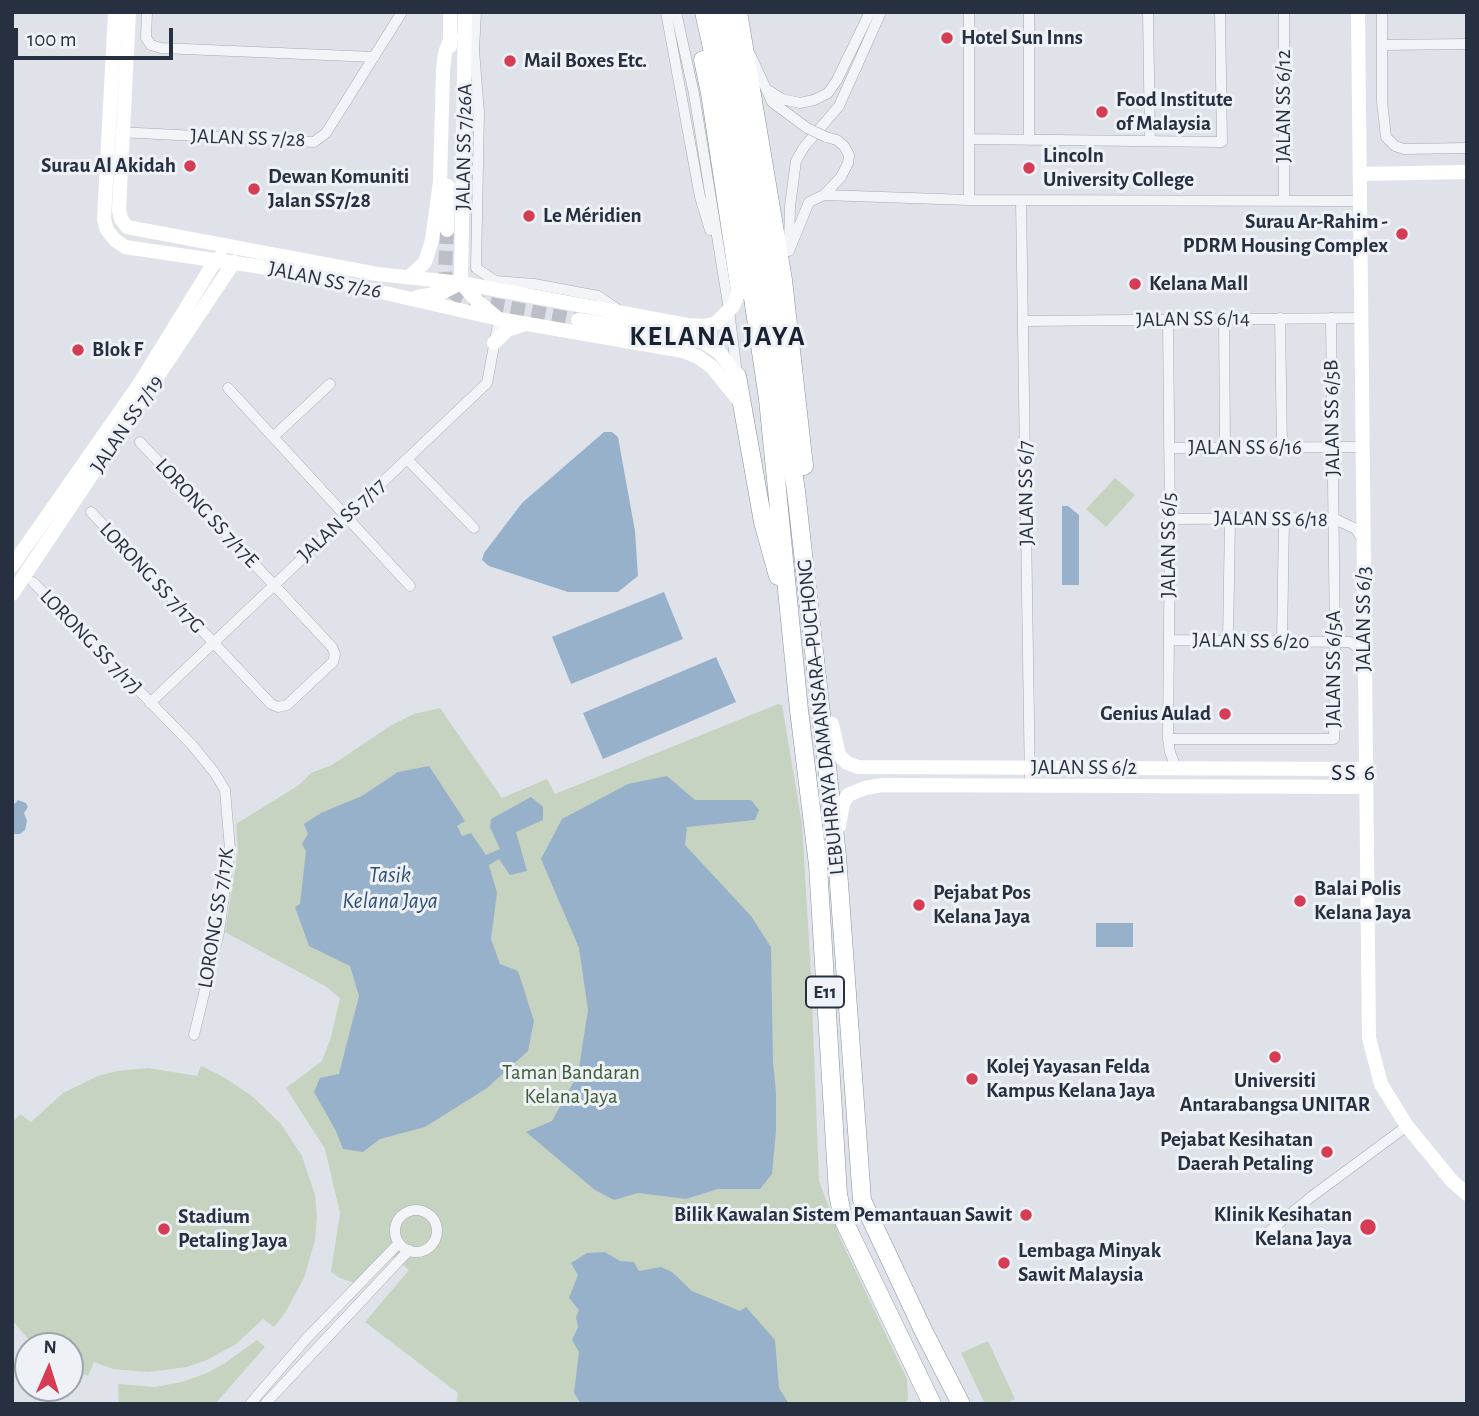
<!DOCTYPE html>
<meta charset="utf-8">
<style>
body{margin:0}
#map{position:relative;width:1479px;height:1416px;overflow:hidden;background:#dfe3e9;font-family:"Alegreya Sans",sans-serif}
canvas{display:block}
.frame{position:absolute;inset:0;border:14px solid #273041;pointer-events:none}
.north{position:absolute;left:14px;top:1332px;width:70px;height:70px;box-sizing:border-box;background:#eef2f6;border:2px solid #9ea4ae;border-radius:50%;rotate:3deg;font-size:19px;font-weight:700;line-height:28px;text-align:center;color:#273041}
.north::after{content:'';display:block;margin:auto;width:24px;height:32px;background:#d53d54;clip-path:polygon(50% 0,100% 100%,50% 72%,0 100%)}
.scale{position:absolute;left:14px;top:28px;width:159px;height:32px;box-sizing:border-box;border:4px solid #273041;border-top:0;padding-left:9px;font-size:21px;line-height:24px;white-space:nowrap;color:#273041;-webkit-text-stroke:5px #eef2f6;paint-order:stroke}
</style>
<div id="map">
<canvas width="1479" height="1416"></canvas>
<div class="frame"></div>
<div class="north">N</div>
<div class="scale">100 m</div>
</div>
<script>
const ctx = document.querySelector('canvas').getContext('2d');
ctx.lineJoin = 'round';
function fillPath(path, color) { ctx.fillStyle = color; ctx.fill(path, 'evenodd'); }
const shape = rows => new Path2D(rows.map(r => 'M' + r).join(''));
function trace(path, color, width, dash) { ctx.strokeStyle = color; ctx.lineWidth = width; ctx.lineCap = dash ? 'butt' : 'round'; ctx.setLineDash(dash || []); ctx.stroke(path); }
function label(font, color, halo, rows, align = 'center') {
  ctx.font = font + ' "Alegreya Sans",sans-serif'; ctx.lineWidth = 6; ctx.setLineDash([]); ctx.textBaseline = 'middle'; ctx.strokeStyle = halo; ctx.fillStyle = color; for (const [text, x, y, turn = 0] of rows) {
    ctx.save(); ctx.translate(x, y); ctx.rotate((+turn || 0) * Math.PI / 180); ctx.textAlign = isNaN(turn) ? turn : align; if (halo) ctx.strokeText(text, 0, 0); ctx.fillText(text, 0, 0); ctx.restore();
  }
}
const green = shape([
 [1115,478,1135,495,1106,527,1086,509],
 [778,704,782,705,802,824,811,975,819,1181,841,1240,907,1379,908,1398,906,1404,456,1404,458,1393,365,1322,409,1270,386,1251,354,1283,340,1278,331,1272,340,1213,325,1149,286,1088,322,1061,331,1037,340,998,325,986,225,932,238,851,236,824,299,785,311,773,332,765,390,726,414,714,440,708,502,798,547,779,555,794],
 [201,1066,220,1075,252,1096,281,1124,302,1156,315,1195,317,1217,315,1240,304,1278,285,1313,274,1327,263,1319,236,1344,207,1360,187,1367,148,1372,113,1369,94,1362,88,1376,70,1369,70,1346,34,1346,12,1320,12,1123,20,1114,31,1122,63,1093,98,1076,117,1071,148,1068,197,1076],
 [257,1340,265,1347,215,1404,119,1404,118,1384,155,1387,182,1382,207,1373,225,1363],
 [988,1341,1015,1399,1005,1404,985,1404,961,1353]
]);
const water = shape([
 [604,432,612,432,618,437,635,531,638,576,618,592,568,592,489,566,482,560,484,553,522,503],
 [1062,506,1068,506,1079,515,1079,585,1062,585],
 [664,592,683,639,571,684,552,637],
 [716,657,736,702,603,759,583,713],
 [429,766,465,821,457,826,462,836,471,833,486,855,500,849,490,827,491,819,531,797,543,807,543,820,516,832,527,871,510,875,499,859,489,865,497,893,491,939,500,964,518,971,534,1021,528,1051,487,1088,425,1127,380,1139,363,1152,343,1149,336,1131,314,1092,320,1078,339,1074,359,996,350,966,309,946,295,907,300,904,306,851,302,844,308,834,304,824,321,813,362,796,398,772],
 [667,776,695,800,751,800,759,810,755,820,687,827,685,845,751,916,771,947,773,1063,776,1092,776,1131,772,1174,760,1189,718,1189,686,1199,638,1193,614,1200,595,1190,526,1132,552,1121,578,1074,588,1010,579,948,541,859,562,819,628,784],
 [18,800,26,803,28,807,24,813,27,821,25,830,20,834,15,834,12,833,12,806],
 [1096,923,1133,923,1133,947,1096,947],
 [605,1252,620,1261,634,1262,639,1271,661,1267,672,1272,692,1291,740,1311,746,1307,775,1340,779,1388,789,1404,581,1404,574,1393,579,1352,572,1340,578,1327,576,1317,579,1310,569,1298,578,1275,571,1263,587,1253]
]);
const secondaryTunnel = shape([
 [447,230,445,270,446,284,450,291,467,300,578,320]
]);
const street = shape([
 [147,12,146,38,151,45,161,48,374,57],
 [476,12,474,50,479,113,476,268,495,281,534,284,598,296,617,309],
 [666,12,700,197,710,230],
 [676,12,694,94,729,310,737,374],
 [1148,12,1150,141],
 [1284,12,1284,200],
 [1382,12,1382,101,1386,137,1395,146,1404,149,1467,148],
 [1382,45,1467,44],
 [751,56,772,102,807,128],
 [766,89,782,99,800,103,814,100,828,93,837,80,870,12],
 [119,132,314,142,326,133,402,12],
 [970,139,1222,142,1220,12],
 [1029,140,1029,12],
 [824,195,841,177,848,163,849,155,844,146,837,140,826,137],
 [969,200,969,12],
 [1021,200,1030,786],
 [789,242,790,206,796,161,804,147,839,106,881,12],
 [789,251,809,202,824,195,969,200,1361,201],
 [1280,318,1282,448],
 [1224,319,1225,448],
 [1168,320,1170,525,1168,739,1170,752,1176,768],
 [1023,321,1362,318],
 [228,388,410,586],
 [273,437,330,384],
 [1169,448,1363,447],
 [407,459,474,528],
 [91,512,271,704,278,707,287,705,333,662,335,654,332,647,140,442],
 [1170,519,1333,518,1356,529,1363,541],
 [33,582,192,745,214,772,225,790,230,849,219,932,194,1035],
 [1169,640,1350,642,1357,647,1364,660],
 [1228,641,1230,519],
 [1282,641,1284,518],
 [150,703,487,383,499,319],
 [1168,739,1334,739,1335,642,1331,318],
 '395 1231a21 21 0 1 1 42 0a21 21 0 1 1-42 0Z',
 [1267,1233,1311,1197,1407,1126],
 [250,1404,306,1339,399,1243],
 [265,1404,409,1250]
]);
const secondary = shape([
 [115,12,104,219,107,230,115,240,125,247,289,271,499,319,683,351,698,357,712,367,741,403],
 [129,12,119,210,121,219,127,227,377,274,461,283,687,325,705,326,716,323,733,306,740,289],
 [450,12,450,46],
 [465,12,461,283,477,301,495,316],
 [1358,12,1369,1038,1381,1084,1407,1126,1452,1181,1467,1194],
 [1360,174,1467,172],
 [447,230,448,186],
 [410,276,425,262,432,240,440,182,443,70,445,53,451,37],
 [417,297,441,293,461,283],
 [578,320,701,340,720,353,737,376],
 [494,343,507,330,525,324],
 [12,566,140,383,212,266,220,257],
 [12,594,234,262],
 [832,724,839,755,847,763,858,767,1365,769],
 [839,826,843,803,848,795,865,788,882,785,1365,787]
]);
const highway = shape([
 [704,12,723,96,768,399,799,710,818,865,838,1194,843,1219,932,1404],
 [720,12,739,92,796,491,837,856,862,1200,924,1332,961,1404],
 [738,12,783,280,804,466],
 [703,60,710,93,740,291],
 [737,376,763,522,778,576]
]);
const streetBridge = shape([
 [807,128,826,137]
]);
const markers = [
 [947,38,7,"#d53d54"],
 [510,61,7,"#d53d54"],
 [1102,112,7,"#d53d54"],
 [190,166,7,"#d53d54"],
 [1029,168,7,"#d53d54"],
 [254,189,7,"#d53d54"],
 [529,216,7,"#d53d54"],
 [1402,234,7,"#d53d54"],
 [1135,284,7,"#d53d54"],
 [78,350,7,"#d53d54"],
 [1225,714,7,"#d53d54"],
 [1300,901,7,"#d53d54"],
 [919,905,7,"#d53d54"],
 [1275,1057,7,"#d53d54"],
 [972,1079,7,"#d53d54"],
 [1327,1152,7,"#d53d54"],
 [1026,1215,7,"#d53d54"],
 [1368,1227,9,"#d53d54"],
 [164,1229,7,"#d53d54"],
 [1004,1263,7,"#d53d54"]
];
const shields = [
 [825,992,38]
];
const shieldNames = [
 ["E11",825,992]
];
const poiNames = [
 ["Hotel Sun Inns",961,38],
 ["Mail Boxes Etc.",524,61],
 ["Food Institute",1116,100],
 ["of Malaysia",1116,124],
 ["Lincoln",1043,156],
 ["University College",1043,180],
 ["Surau Al Akidah",176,166,"right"],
 ["Dewan Komuniti",268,177],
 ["Jalan SS7/28",268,201],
 ["Le Méridien",543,216],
 ["Surau Ar-Rahim -",1388,222,"right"],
 ["PDRM Housing Complex",1388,246,"right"],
 ["Kelana Mall",1149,284],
 ["Blok F",92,350],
 ["Genius Aulad",1211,714,"right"],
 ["Balai Polis",1314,889],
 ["Kelana Jaya",1314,913],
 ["Pejabat Pos",933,893],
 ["Kelana Jaya",933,917],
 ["Kolej Yayasan Felda",986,1067],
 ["Kampus Kelana Jaya",986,1091],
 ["Universiti",1275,1081,"center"],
 ["Antarabangsa UNITAR",1275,1105,"center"],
 ["Pejabat Kesihatan",1313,1140,"right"],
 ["Daerah Petaling",1313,1164,"right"],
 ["Bilik Kawalan Sistem Pemantauan Sawit",1012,1215,"right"],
 ["Klinik Kesihatan",1352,1215,"right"],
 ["Kelana Jaya",1352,1239,"right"],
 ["Stadium",178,1217],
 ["Petaling Jaya",178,1241],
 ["Lembaga Minyak",1018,1251],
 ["Sawit Malaysia",1018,1275]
];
const streetNames = [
 ["JALAN SS 6/12",1284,106,-90],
 ["JALAN SS 7/28",248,138,2],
 ["JALAN SS 7/26A",464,147,-89],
 ["JALAN SS 7/26",325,280,12],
 ["JALAN SS 6/14",1193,319,-1],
 ["JALAN SS 6/5B",1332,418,-91],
 ["JALAN SS 7/19",127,424,-56],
 ["JALAN SS 6/16",1245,448],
 ["JALAN SS 6/7",1026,493,-91],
 ["LORONG SS 7/17E",207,513,47],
 ["JALAN SS 6/18",1271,519,1],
 ["JALAN SS 7/17",342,520,-43],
 ["JALAN SS 6/5",1169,545,-90],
 ["LORONG SS 7/17G",152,578,47],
 ["JALAN SS 6/3",1364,619,-90],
 ["JALAN SS 6/20",1251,641,1],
 ["LORONG SS 7/17J",91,642,46],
 ["JALAN SS 6/5A",1334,669,-90],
 ["LEBUHRAYA DAMANSARA–PUCHONG",821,717,-96],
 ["JALAN SS 6/2",1084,768],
 ["LORONG SS 7/17K",216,918,-81]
];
const parkNames = [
 ["Taman Bandaran",571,1073],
 ["Kelana Jaya",571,1097]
];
const waterNames = [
 ["Tasik",390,875],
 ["Kelana Jaya",390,901]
];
const quarterNames = [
 ["SS 6",1354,773]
];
const districtNames = [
 ["KELANA JAYA",718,337]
];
fillPath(green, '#c5d3c0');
fillPath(water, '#98b1cb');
trace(secondaryTunnel, '#babfc7', 14, [14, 7]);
trace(street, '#a4aab3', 11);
trace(highway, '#8590a0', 19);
trace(street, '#f2f4f7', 10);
trace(secondary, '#fff', 14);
trace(highway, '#fff', 18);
trace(streetBridge, '#a4aab3', 11, []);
trace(streetBridge, '#f2f4f7', 10);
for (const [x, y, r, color] of markers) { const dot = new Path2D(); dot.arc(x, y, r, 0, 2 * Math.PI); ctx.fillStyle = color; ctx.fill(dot); trace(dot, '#eef2f6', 2.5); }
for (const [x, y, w] of shields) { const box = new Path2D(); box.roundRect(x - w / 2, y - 15.5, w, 31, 5); ctx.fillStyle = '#eef2f6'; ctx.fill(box); trace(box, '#273041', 2); }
label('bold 19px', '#273041', null, shieldNames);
label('bold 21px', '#273041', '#eef2f6', poiNames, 'left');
label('21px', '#273041', '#eef2f6', streetNames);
label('21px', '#3c5d34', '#eef2f6', parkNames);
label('italic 23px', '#2f4f77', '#eef2f6', waterNames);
ctx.letterSpacing = '2px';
label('24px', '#192232', '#eef2f6', quarterNames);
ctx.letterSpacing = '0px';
ctx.letterSpacing = '2px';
label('bold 28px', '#192232', '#eef2f6', districtNames);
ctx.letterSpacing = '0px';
</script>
